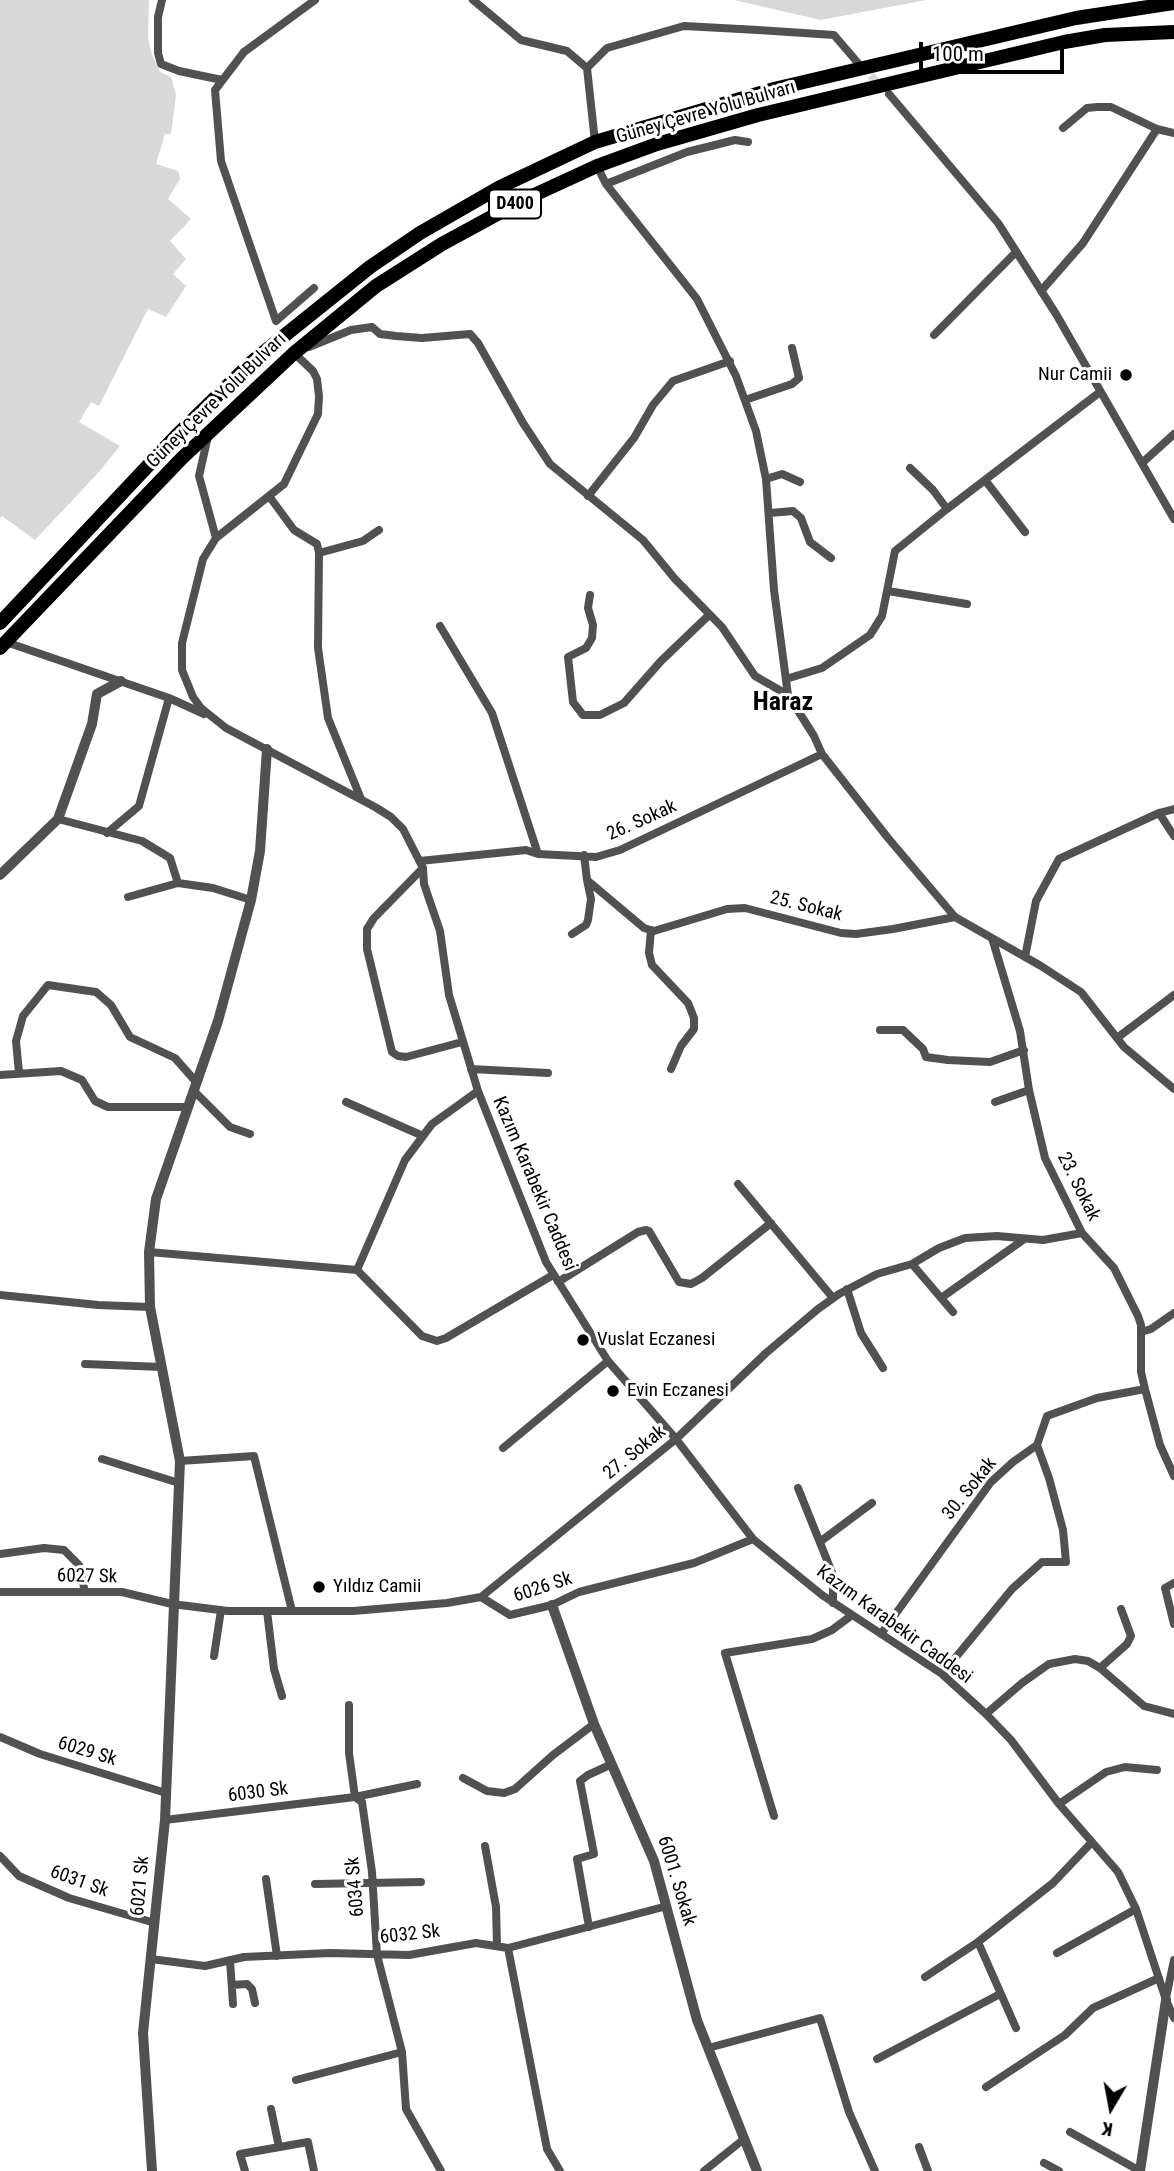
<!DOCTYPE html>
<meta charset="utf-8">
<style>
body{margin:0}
#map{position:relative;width:1174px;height:2171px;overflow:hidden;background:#fff;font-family:"Roboto Condensed",sans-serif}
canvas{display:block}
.north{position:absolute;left:1076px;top:2073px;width:70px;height:70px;-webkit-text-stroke:5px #fff;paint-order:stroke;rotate:190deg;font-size:19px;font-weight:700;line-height:28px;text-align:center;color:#000}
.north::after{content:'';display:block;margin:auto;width:24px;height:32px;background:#000;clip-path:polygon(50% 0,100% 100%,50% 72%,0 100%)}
.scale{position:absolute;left:919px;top:42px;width:145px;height:32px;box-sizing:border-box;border:4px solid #000;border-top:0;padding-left:9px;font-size:21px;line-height:24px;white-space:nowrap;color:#000;-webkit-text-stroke:5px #fff;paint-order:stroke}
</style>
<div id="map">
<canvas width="1174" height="2171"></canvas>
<div class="north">K</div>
<div class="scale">100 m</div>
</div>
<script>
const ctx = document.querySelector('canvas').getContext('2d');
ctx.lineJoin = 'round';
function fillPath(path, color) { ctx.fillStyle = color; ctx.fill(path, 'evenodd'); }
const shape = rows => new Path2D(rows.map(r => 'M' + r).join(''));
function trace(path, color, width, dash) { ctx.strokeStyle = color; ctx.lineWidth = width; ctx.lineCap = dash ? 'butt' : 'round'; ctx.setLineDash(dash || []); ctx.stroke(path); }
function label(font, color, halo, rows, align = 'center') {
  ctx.font = font + ' "Roboto Condensed",sans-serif'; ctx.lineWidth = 6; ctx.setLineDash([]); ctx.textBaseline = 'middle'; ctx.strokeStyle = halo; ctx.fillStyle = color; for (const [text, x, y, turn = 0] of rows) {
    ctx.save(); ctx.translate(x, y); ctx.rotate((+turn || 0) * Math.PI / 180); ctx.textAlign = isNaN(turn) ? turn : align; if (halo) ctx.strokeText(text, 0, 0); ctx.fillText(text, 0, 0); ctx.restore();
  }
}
const green = shape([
 [0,0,149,0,148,37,151,52,160,72,171,77,176,95,171,134,165,134,156,164,178,171,180,179,168,199,191,219,170,241,186,259,173,274,186,286,166,317,148,309,99,406,91,402,79,422,120,446,98,473,35,540,2,516,0,518],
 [734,0,926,0,821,20]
]);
const minorTunnel = shape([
 [862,67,882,87]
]);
const minor = shape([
 [162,0,158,17,158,53,161,64,179,71,222,80],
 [473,0,521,40,567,51,587,68],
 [889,94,998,223,1056,314,1174,519],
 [1063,128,1087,108,1097,107,1111,107,1157,129],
 [595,142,587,68,607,48,684,26,758,30,834,35,858,63],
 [597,166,606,184,697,299,736,376,756,431,766,479,774,590,788,695,814,736,822,754,888,838,955,917,1041,966,1081,992,1124,1047,1174,1089],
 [606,184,687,152,735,140,748,142],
 [314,288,276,321,221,161,215,90,244,52,315,0],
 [1041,291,1083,243,1157,129,1174,133],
 [934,335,1016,252],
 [309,347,351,330,372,327,380,334,396,336,422,338,470,334,478,343,523,423,550,464,643,540,675,579,722,627,755,676,788,695],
 [294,353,313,371,317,379,319,396,318,414,284,484,216,538,203,559,182,643,182,670,193,697,201,708,226,728,375,807,391,817,403,829,423,868,424,884,440,931,449,995,478,1091,546,1262,608,1361,676,1439,753,1539,822,1595,942,1674,986,1714,1011,1740,1059,1804,1118,1872,1136,1909,1166,2000,1174,2018],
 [745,400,792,384,799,378,792,348],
 [208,436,199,476,216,538],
 [1142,463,1174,434],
 [910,468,933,490,947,509],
 [766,479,782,474,800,482],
 [985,480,1025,532],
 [269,496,294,530,317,544,319,553,318,648,328,718,361,799],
 [588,496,634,438,653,405,673,381,730,361],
 [770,513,793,511,801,518,810,542,831,558],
 [319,553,363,541,379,530],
 [888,591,967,604],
 [590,595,588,608,593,625,592,638,586,648,568,657,573,702,583,715,600,715,624,703,661,661,709,615],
 [440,626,492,713,538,854],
 [6,642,169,698,204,714],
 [786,679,822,668,870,635,882,616,895,551,947,509,1100,392],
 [1159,813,1174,836],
 [58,819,142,841,170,858,178,883],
 [107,833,139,806,169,698],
 [584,855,587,880,644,928,654,931,727,909,745,908,841,933,856,934,893,929,955,917],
 [420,861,526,850,538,854,596,857,620,850,822,754],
 [423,868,374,918,367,929,367,949,392,1052,398,1056,406,1057,462,1042],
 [128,897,178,883,213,888,251,900],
 [651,930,649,953,652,965,688,1003,694,1018,694,1029,681,1046,671,1069],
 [572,934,586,925,588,920,591,899,587,880],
 [992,938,1020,1031,1029,1090,1045,1158,1082,1233,1114,1268,1138,1316,1141,1325,1141,1372,1145,1389,1160,1445,1174,1476],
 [1025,957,1036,901,1059,859,1159,813,1174,809],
 [880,1030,903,1030,923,1049,926,1057,948,1060,990,1062,1024,1050],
 [1117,1038,1174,995],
 [471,1069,548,1073],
 [19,1073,16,1041,23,1016,48,985,96,992,111,1005,130,1037,175,1058,197,1083],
 [0,1075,61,1071,82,1080,95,1101,108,1107,188,1107],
 [194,1091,230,1127,250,1134],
 [346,1102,423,1136],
 [995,1102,1029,1090],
 [738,1184,833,1298],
 [149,1252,357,1270,422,1336,437,1341,446,1338,553,1275],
 [912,1264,953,1312],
 [357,1270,405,1160,432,1124,478,1091],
 [558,1282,638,1232,646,1230,649,1231,679,1282,691,1284,702,1278,771,1223],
 [847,1289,861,1333,883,1368],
 [0,1295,98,1305,150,1307],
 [941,1298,1023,1240],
 [1141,1332,1151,1329,1174,1313],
 [85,1364,162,1367],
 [503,1448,608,1361],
 [102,1459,179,1483],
 [180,1461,254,1456,292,1611],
 [798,1488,833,1575,833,1603],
 [821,1541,872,1503],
 [0,1554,44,1548,64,1550,79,1565,85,1592],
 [1174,1583,1165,1588,1174,1624],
 [0,1592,122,1592,172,1604,228,1611,353,1611,447,1603,481,1597,510,1615,552,1605,579,1592,694,1563,753,1539],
 [481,1597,676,1439,766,1353,818,1309,839,1294,877,1274,912,1264,939,1248,965,1238,997,1236,1043,1240,1082,1233],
 [267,1611,274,1669,282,1696],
 [881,1634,991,1482,1013,1462,1037,1445,1047,1416,1097,1398,1145,1389],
 [214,1656,221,1610],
 [1100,1668,1127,1644,1131,1636,1121,1609],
 [942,1674,1012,1589,1042,1562,1066,1562,1063,1530,1049,1478,1037,1445],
 [349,1705,349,1753,355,1797,417,1784],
 [986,1714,1022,1683,1049,1664,1075,1659,1088,1661,1100,1668,1144,1706,1174,1714],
 [0,1737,40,1754,166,1793],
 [463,1778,487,1791,504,1793,515,1789,553,1755,594,1724],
 [1059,1804,1106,1772,1125,1767,1157,1770],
 [774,1816,725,1653,812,1639,832,1630,852,1615],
 [165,1820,355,1797,362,1802,372,1872,377,1955,402,2052,406,2109,441,2171],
 [485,1846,496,1907,497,1946],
 [0,1856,19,1876,69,1898,155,1923],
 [266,1879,277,1956],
 [315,1884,421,1882],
 [589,1927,577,1859,594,1854,580,1781,588,1775,612,1764],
 [978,1942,1016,2028],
 [508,1948,547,2149,560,2171],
 [1057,1953,1136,1909],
 [151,1959,205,1966,244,1957,330,1953,409,1955,476,1943,508,1948,667,1906],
 [230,1960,233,2004],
 [925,1977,978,1942,1053,1883,1092,1842],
 [232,1985,247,1984,252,1989,255,2003],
 [1166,1998,1174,1960],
 [708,2048,820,2018,849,2112,875,2171],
 [877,2059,1000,1994],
 [296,2080,402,2052],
 [986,2087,1065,2035,1093,2008,1159,1978],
 [271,2109,279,2147],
 [1070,2132,1140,2171],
 [919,2147,928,2171],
 [1044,2163,1059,2171],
 [245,2171,240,2154,308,2142,314,2171],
 [704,2171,744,2139]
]);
const tertiary = shape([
 [0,875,58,819,92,724,97,694,121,681],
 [552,1605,594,1724,654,1861,697,2020,757,2171],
 [152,2171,143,2033,165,1820,180,1461,150,1307,149,1252,156,1199,218,1021,251,900,260,851,267,749],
 [1140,2171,1166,2000]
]);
const trunk = shape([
 [0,623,176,436,254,360,370,267,420,233,500,187,595,142,774,89,1076,18,1174,3],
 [0,648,182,458,293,354,376,286,442,244,521,201,597,166,657,144,758,115,1064,42,1105,35,1174,32]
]);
const markers = [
 [1126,375,7,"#000"],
 [583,1340,7,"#000"],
 [613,1391,7,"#000"],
 [319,1587,7,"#000"]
];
const shields = [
 [515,204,52]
];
const shieldNames = [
 ["D400",515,204]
];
const streetNames = [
 ["Güney Çevre Yolu Bulvarı",706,113,-16],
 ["Güney Çevre Yolu Bulvarı",217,401,-44],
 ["26. Sokak",642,821,-24],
 ["25. Sokak",806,907,14],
 ["Kazım Karabekir Caddesi",534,1184,67],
 ["23. Sokak",1078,1187,64],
 ["27. Sokak",635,1453,-39],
 ["30. Sokak",970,1489,-51],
 ["6027 Sk",87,1577,1],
 ["6026 Sk",543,1588,-18],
 ["Kazım Karabekir Caddesi",894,1625,36],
 ["6029 Sk",87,1752,17],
 ["6030 Sk",258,1793,-7],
 ["6001. Sokak",676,1881,73],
 ["6031 Sk",79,1882,20],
 ["6021 Sk",141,1886,-85],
 ["6034 Sk",356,1887,-95],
 ["6032 Sk",410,1935,-6]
];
const poiNames = [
 ["Nur Camii",1112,375,"right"],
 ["Vuslat Eczanesi",597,1340],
 ["Evin Eczanesi",627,1391],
 ["Yıldız Camii",333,1587]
];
const districtNames = [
 ["Haraz",783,703]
];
fillPath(green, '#d8d8d8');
trace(minorTunnel, '#d9d9d9', 8, [8, 4]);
trace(minor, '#515151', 8);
trace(tertiary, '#515151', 10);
trace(trunk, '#000', 14);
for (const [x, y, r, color] of markers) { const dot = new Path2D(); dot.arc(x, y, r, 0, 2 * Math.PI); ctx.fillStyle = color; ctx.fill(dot); trace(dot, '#fff', 2.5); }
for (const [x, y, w] of shields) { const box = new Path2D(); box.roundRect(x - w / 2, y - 14.5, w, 29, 5); ctx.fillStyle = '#fff'; ctx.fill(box); trace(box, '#000', 2); }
label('bold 18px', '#000', null, shieldNames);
label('19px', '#000', '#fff', streetNames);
label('19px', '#000', '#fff', poiNames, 'left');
label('bold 26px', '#000', '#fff', districtNames);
</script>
